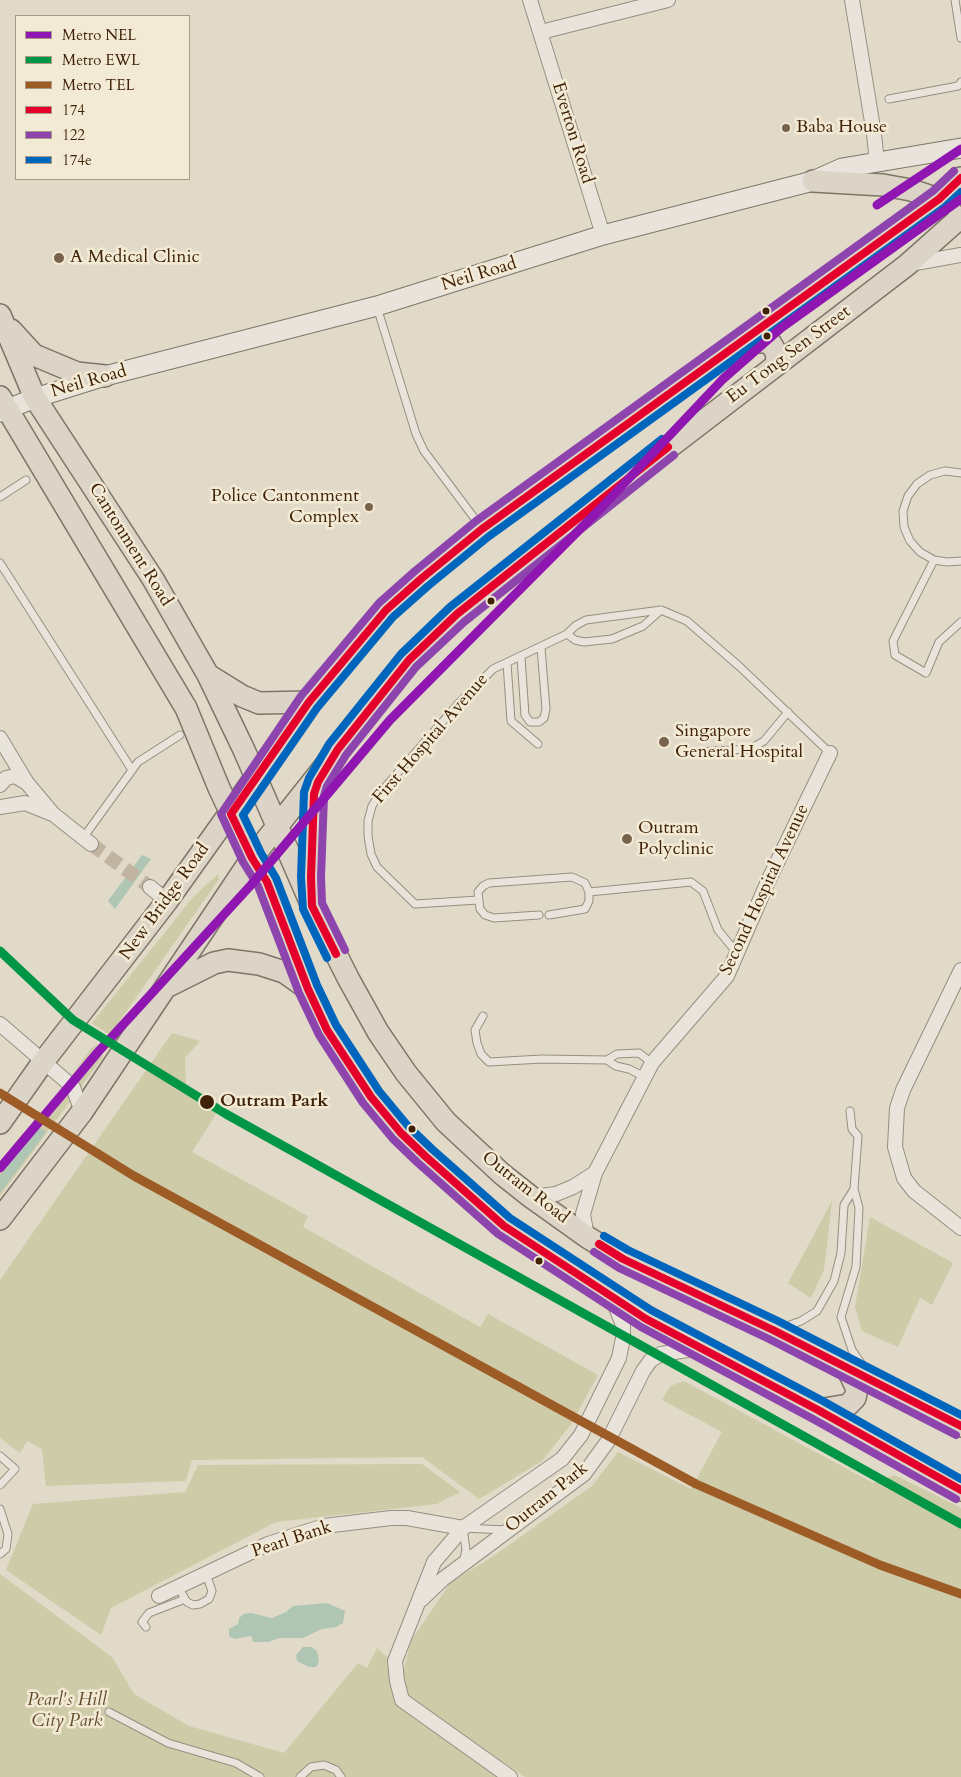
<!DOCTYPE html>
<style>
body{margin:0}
#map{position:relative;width:961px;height:1777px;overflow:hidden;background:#e2dac8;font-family:Cardo,serif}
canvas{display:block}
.legend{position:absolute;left:15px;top:15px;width:175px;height:165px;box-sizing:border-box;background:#f3ead5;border:1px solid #ab9a83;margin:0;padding:6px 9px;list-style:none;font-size:15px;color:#3f2107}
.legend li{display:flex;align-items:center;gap:10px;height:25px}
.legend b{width:25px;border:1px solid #ab9a83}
</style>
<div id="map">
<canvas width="961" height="1777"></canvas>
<ul class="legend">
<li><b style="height:6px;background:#9016b2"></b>Metro NEL</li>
<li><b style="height:6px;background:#009645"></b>Metro EWL</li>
<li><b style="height:6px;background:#9d5b25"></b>Metro TEL</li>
<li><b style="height:6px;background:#e4002b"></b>174</li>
<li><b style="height:6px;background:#8e44ad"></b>122</li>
<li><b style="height:6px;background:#0065bd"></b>174e</li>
</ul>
</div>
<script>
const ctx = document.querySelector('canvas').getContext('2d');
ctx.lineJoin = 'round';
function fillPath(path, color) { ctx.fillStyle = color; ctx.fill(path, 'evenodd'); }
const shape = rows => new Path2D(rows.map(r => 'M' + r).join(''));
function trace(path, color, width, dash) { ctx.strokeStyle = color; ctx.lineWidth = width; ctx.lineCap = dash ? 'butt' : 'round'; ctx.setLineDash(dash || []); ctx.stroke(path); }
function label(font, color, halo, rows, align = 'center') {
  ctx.font = font + ' Cardo,serif'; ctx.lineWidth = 5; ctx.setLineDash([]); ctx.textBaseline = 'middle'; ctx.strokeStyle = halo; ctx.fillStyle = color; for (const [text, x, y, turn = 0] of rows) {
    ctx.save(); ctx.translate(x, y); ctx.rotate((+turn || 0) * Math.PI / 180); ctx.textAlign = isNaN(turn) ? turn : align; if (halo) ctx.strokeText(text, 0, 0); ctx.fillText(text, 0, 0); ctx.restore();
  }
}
const green = shape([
 [218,874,219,879,110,1035,92,1023,194,896],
 [172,1033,200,1041,185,1058,186,1087,209,1099,216,1114,192,1152,308,1216,303,1227,480,1327,488,1314,598,1375,572,1423,542,1461,479,1499,422,1457,192,1460,186,1481,46,1486,42,1449,27,1441,20,1453,0,1438,0,1280],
 [97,1045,103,1047,103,1057,0,1196,0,1163,21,1135,44,1115,91,1048],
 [832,1201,824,1270,811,1298,788,1283],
 [870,1217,953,1263,932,1305,920,1298,898,1347,862,1331,855,1307],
 [684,1381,873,1483,895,1475,961,1508,961,1777,525,1777,411,1699,406,1688,403,1673,411,1641,450,1583,492,1557,592,1486,618,1452,691,1489,722,1432,662,1400,670,1386],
 [422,1464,460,1492,437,1504,276,1522,111,1608,101,1635,6,1570,33,1504,185,1492,198,1465],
 [0,1574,112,1657,134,1694,189,1726,284,1753,358,1663,367,1668,377,1648,389,1659,390,1682,397,1703,501,1777,0,1777]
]);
const water = shape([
 [142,855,151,859,115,909,108,901],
 [37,1126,46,1132,0,1193,0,1176],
 [327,1603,345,1611,343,1623,336,1627,322,1629,303,1638,280,1638,268,1642,253,1642,251,1636,234,1639,229,1636,229,1629,238,1624,239,1618,244,1614,251,1613,272,1618,286,1612,293,1606],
 [303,1647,311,1647,317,1651,319,1662,316,1667,309,1667,297,1661,296,1655]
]);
const streetTunnel = shape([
 [91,844,150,887]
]);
const lane = shape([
 [955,0,961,38],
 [889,99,958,86,961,82],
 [377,307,416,434,424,451,481,527],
 [961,473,945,471,930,475,917,484,908,496,903,511,904,527,910,541,920,552,934,560,947,562,961,561],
 [0,497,26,480],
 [934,560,893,641,895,655,926,673,939,642,961,622],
 [0,563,132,770],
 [567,634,575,640,584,642,612,639,643,626,661,610],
 [521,657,525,715,530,722,539,722,544,718,546,709,541,648],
 [507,663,511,721,538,744],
 [699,752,750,749,764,741,788,712],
 [83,838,138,762,180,735],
 [589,892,691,882,703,891,718,930,737,953],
 [478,900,415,904,377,867,371,854,368,836,368,821,372,806,380,793,458,704,493,669,567,634,575,626,586,620,661,610,687,621,740,667,830,753],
 [539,915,494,918,485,915,480,909,478,892,483,886,489,883,572,877,585,883,589,892,589,901,585,909,549,915],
 [483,1016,475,1030,477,1043,481,1054,489,1062,542,1059,607,1060,617,1054,639,1053,652,1063],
 [607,1060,616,1066,629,1069,643,1076],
 [850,1111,852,1129,858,1136,854,1189,859,1208,856,1267,841,1317,852,1350,865,1369],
 [779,1329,801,1321,817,1311,834,1281,841,1253,844,1205,854,1189],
 [0,1456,15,1469,0,1485],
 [0,1509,8,1534,6,1549,0,1554],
 [463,1563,466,1550,463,1528,507,1530],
 [178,1587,187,1602,193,1605,200,1604,209,1599,212,1591,206,1574],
 [146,1627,142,1622,149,1613,185,1599],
 [109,1712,168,1743,236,1763,260,1777],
 [300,1777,311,1767,324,1765,336,1770,341,1777]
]);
const street = shape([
 [530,0,603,235],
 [852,0,874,134,876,153,873,164],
 [541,32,668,0],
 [910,264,961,255],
 [0,738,27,783,53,814,91,844],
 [0,785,6,778,15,776,27,783],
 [0,807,25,803,50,813],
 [150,887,167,901],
 [961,970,903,1090,897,1108,895,1147,904,1178,914,1191,961,1228],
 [0,1024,73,1087,82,1112],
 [531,1197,556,1194,573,1187,595,1173],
 [587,1237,583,1214,595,1173,652,1063,727,976,769,879,830,753],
 [159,1596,268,1544,324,1526,391,1518,407,1518,463,1528],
 [421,1600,443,1579,584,1474,608,1441,643,1371,651,1360,661,1354,701,1348],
 [510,1777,402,1700,397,1681,395,1661,434,1562,463,1528,562,1459,581,1435,619,1358,623,1338,623,1325,613,1300]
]);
const secondary = shape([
 [0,412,35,398,105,376,377,306,603,235,813,181,842,168,961,148]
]);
const primary = shape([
 [813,181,883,185,911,190,950,203],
 [0,315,35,398,153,579,208,675,244,750,312,906,348,978,378,1032,406,1073,446,1122,502,1174,531,1197,587,1237,623,1259,773,1330,961,1426],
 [11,330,34,355,77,373,105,376],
 [741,342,770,342,777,354,776,365],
 [0,397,186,708,219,788,252,858,267,882,308,989,327,1030,371,1097,401,1133,487,1213,563,1266,646,1319,818,1410,961,1490],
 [208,675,242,696,259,703,309,702],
 [312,895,314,794,321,777],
 [168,986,214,963,228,960,259,964,284,972,308,989],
 [0,1123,43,1062,167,901,309,702,386,610,482,529,850,266,939,199,961,178],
 [0,1219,82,1112,252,858,409,660,457,614,577,518,907,265,961,217],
 [818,1410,848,1405,855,1398,857,1389,848,1370]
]);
const bus1 = shape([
 [961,178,939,199,482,529,422,578,386,610,309,702,231,814,252,858,267,882,308,989,327,1030,371,1097,401,1133,425,1156,504,1226,646,1319,818,1410,961,1490],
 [336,954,312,906,311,877,314,794,318,782,338,749,409,660,457,614,668,447],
 [599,1244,623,1259,773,1330,961,1426]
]);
const bus2 = shape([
 [954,171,933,191,476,521,415,571,379,603,301,696,221,814,243,862,258,886,299,993,319,1035,363,1103,393,1139,418,1163,498,1234,641,1327,813,1419,956,1499],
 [345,950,322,903,321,877,324,796,327,786,346,755,416,667,464,622,674,455],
 [594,1252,619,1268,769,1339,956,1435]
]);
const bus3 = shape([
 [961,192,945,207,488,537,428,586,393,617,317,708,243,815,261,853,276,878,317,985,336,1025,379,1091,408,1126,432,1149,510,1218,651,1310,823,1401,961,1479],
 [327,958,303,909,301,877,304,792,309,778,329,744,401,654,450,607,662,439],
 [604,1236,628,1250,778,1321,961,1415]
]);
const metro1 = shape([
 [877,205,961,149],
 [0,1168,98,1052,251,885,390,720,601,508,723,379,781,328,961,199]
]);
const metro2 = shape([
 [0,951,73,1020,226,1114,961,1524]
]);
const metro3 = shape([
 [0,1093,134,1176,696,1484,880,1565,961,1594]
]);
const markers = [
 [786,128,5,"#78624b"],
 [59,258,6,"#78624b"],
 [766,311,4.5,"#3f2107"],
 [767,336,4.5,"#3f2107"],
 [369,507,5,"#78624b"],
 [491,601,4.5,"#3f2107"],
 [664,742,6,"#78624b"],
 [627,839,6,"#78624b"],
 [207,1102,8,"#3f2107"],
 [412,1129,4.5,"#3f2107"],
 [539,1261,4.5,"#3f2107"]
];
const poiNames = [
 ["Baba House",796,128],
 ["A Medical Clinic",70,258],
 ["Police Cantonment",359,497,"right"],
 ["Complex",359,518,"right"],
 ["Singapore",675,732],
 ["General Hospital",675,753],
 ["Outram",638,829],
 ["Polyclinic",638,850]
];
const streetNames = [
 ["Everton Road",572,133,73],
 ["Neil Road",479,275,-17],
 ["Eu Tong Sen Street",789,355,-37],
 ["Neil Road",89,382,-16],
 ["Cantonment Road",130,545,58],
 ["First Hospital Avenue",431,739,-49],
 ["Second Hospital Avenue",765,890,-65],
 ["New Bridge Road",165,902,-54],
 ["Outram Road",525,1188,38],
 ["Outram Park",547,1498,-39],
 ["Pearl Bank",292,1540,-18]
];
const stopNames = [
 ["Outram Park",220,1102]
];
const parkNames = [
 ["Pearl's Hill",67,1701],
 ["City Park",67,1722]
];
fillPath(green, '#cecba8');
fillPath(water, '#b0c6b4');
trace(streetTunnel, '#c1b5a1', 14, [14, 7]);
trace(lane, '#978e80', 9);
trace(street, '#978e80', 16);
trace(secondary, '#7e7568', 21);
trace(primary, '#7e7568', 24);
trace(lane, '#e8e4dc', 7);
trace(street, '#e8e4dc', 14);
trace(secondary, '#e8e4dc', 19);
trace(primary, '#dcd4c6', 21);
trace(bus1, '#e4002b', 8);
trace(bus2, '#8e44ad', 8);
trace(bus3, '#0065bd', 8);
trace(metro1, '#9016b2', 9);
trace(metro2, '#009645', 9);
trace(metro3, '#9d5b25', 9);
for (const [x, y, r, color] of markers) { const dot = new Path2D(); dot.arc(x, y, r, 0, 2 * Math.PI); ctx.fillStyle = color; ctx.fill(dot); trace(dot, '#f3ead5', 2); }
label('18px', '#3f2107', '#f3ead5', poiNames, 'left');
label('18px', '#3f2107', '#f3ead5', streetNames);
label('bold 18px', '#3f2107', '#f3ead5', stopNames, 'left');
label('italic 18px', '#5f4828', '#f3ead5', parkNames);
</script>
